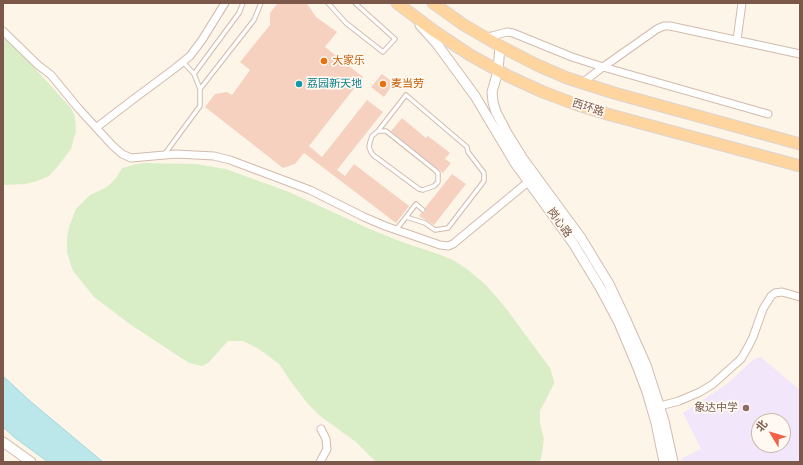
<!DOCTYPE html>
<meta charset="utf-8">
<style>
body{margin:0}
#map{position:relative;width:803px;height:465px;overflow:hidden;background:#fef5e9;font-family:Signika,"Noto Sans SC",sans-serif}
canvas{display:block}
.frame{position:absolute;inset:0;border:4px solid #7c584a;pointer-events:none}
.north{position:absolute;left:751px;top:413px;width:40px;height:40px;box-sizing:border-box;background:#fff9f1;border:1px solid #cbb9ae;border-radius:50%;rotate:308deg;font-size:11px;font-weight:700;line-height:16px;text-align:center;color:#7c584a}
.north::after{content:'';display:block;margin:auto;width:14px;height:18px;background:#f06147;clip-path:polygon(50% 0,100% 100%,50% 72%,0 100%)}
</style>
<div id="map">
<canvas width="803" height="465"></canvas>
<div class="frame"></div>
<div class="north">北</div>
</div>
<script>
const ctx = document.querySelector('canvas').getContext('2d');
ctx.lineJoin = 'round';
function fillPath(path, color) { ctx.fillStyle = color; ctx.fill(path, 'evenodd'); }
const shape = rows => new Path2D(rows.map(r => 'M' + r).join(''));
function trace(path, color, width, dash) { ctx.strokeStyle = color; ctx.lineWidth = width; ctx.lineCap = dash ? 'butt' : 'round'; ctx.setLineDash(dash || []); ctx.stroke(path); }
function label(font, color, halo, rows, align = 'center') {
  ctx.font = font + ' Signika,"Noto Sans SC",sans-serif'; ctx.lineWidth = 3.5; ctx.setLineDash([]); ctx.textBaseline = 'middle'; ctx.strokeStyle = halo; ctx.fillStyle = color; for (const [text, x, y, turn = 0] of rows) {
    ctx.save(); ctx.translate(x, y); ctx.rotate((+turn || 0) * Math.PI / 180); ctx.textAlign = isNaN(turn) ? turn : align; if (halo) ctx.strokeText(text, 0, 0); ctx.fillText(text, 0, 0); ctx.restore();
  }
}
const education = shape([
 [761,357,800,390,800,462,681,462,681,459,701,449,683,413,728,383,754,359],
 [759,421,783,421,783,445,759,445]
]);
const green = shape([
 [3,37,28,61,71,108,75,117,76,131,71,149,58,166,49,176,37,181,25,184,3,185],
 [143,163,196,164,226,169,289,192,372,230,402,242,441,255,453,260,467,269,486,285,500,301,508,311,516,322,550,368,554,381,554,384,540,411,540,423,544,439,541,459,539,462,376,462,356,442,320,416,308,404,291,382,279,364,259,349,243,341,228,341,208,363,202,366,189,363,131,325,94,297,73,271,67,253,67,237,69,227,76,209,90,195,107,187,116,178,122,168,133,165]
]);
const water = shape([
 [3,376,30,401,103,462,48,462,14,437,3,427,3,376]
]);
const building = shape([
 [279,3,305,3,308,5,316,17,337,32,325,47,363,77,309,146,322,157,367,100,383,112,337,170,345,176,354,164,409,206,396,223,304,153,295,164,283,168,205,107,215,94,227,92,232,95,250,70,240,62,270,25,270,13,277,4],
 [382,74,394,83,384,97,371,87],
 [402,118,426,138,428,136,450,153,445,159,451,163,443,173,391,131],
 [452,174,466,184,434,225,419,216,421,213,424,213,426,212,425,208]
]);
const service = shape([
 [328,3,346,23,383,52,395,39,355,3],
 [194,74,239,13,243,3],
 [200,89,254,20,261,3],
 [378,131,406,95,467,147,468,152,484,173,484,181,448,228,435,230,425,223,406,217],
 [378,131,386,131,435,170,438,173,438,182,434,186,423,190,419,189,373,155,371,152,369,147,370,142,372,136,378,131],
 [164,155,200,106,200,89,194,74,183,62],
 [396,230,416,204,423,210]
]);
const minor = shape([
 [3,31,38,65,51,75,79,109,112,145,122,154,131,158,176,154,214,156,230,160,310,190,364,217,385,226,440,245,448,246,453,244,528,182],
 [484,37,492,36,507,32,513,33,572,57,603,67,768,114],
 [737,40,742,3],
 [582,83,603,67,657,29,664,26,670,26,800,54],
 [97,127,135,98,174,69,190,56,202,40,225,3],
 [660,406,679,401,700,392,713,384,733,366,741,359,748,347,753,337,763,309,771,296,775,293,782,292,800,297],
 [320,462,327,449,326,439,321,429]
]);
const tertiary = shape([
 [420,25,437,44,475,96,515,163,573,243,601,289,619,323,638,368,647,392,656,423,664,462],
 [500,46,498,71,492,92,493,102,496,112,508,135,523,159,581,238,609,284,626,320,646,365,664,421,673,462],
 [3,442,31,462]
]);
const primary = shape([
 [397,3,434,31,470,55,508,76,543,92,575,104,607,114,800,166],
 [433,3,464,25,500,46,537,65,567,78,614,93,800,144]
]);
const markers = [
 [324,61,4,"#e8710a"],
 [299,84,4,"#0f9aa8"],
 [383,84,4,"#e8710a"],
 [746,408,4,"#8d6e63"]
];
const foodNames = [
 ["大家乐",332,61],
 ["麦当劳",391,84]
];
const cultureNames = [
 ["荔园新天地",307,84]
];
const streetNames = [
 ["西环路",588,108,18],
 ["岗心路",559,223,54]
];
const educationNames = [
 ["象达中学",738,408]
];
fillPath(education, '#f2e6fb');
fillPath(green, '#d9eec6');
fillPath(water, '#bbe6ea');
trace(water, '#a1d7dd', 1);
fillPath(building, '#f6d1bf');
trace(service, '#d2bbad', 5.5);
trace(minor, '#d2bbad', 9);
trace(tertiary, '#d2bbad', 11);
trace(primary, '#ddd4d0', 13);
trace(service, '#fff', 3.5);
trace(minor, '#fff', 7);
trace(tertiary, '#fff', 9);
trace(primary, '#ffd59f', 11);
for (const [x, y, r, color] of markers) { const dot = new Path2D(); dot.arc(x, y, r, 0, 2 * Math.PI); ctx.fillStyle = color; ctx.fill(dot); trace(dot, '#fff9f1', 1.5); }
label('11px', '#c56008', '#fff9f1', foodNames, 'left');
label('11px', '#0d838f', '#fff9f1', cultureNames, 'left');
label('11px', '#7c584a', '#fff9f1', streetNames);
label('11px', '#785e54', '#fff9f1', educationNames, 'right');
</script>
